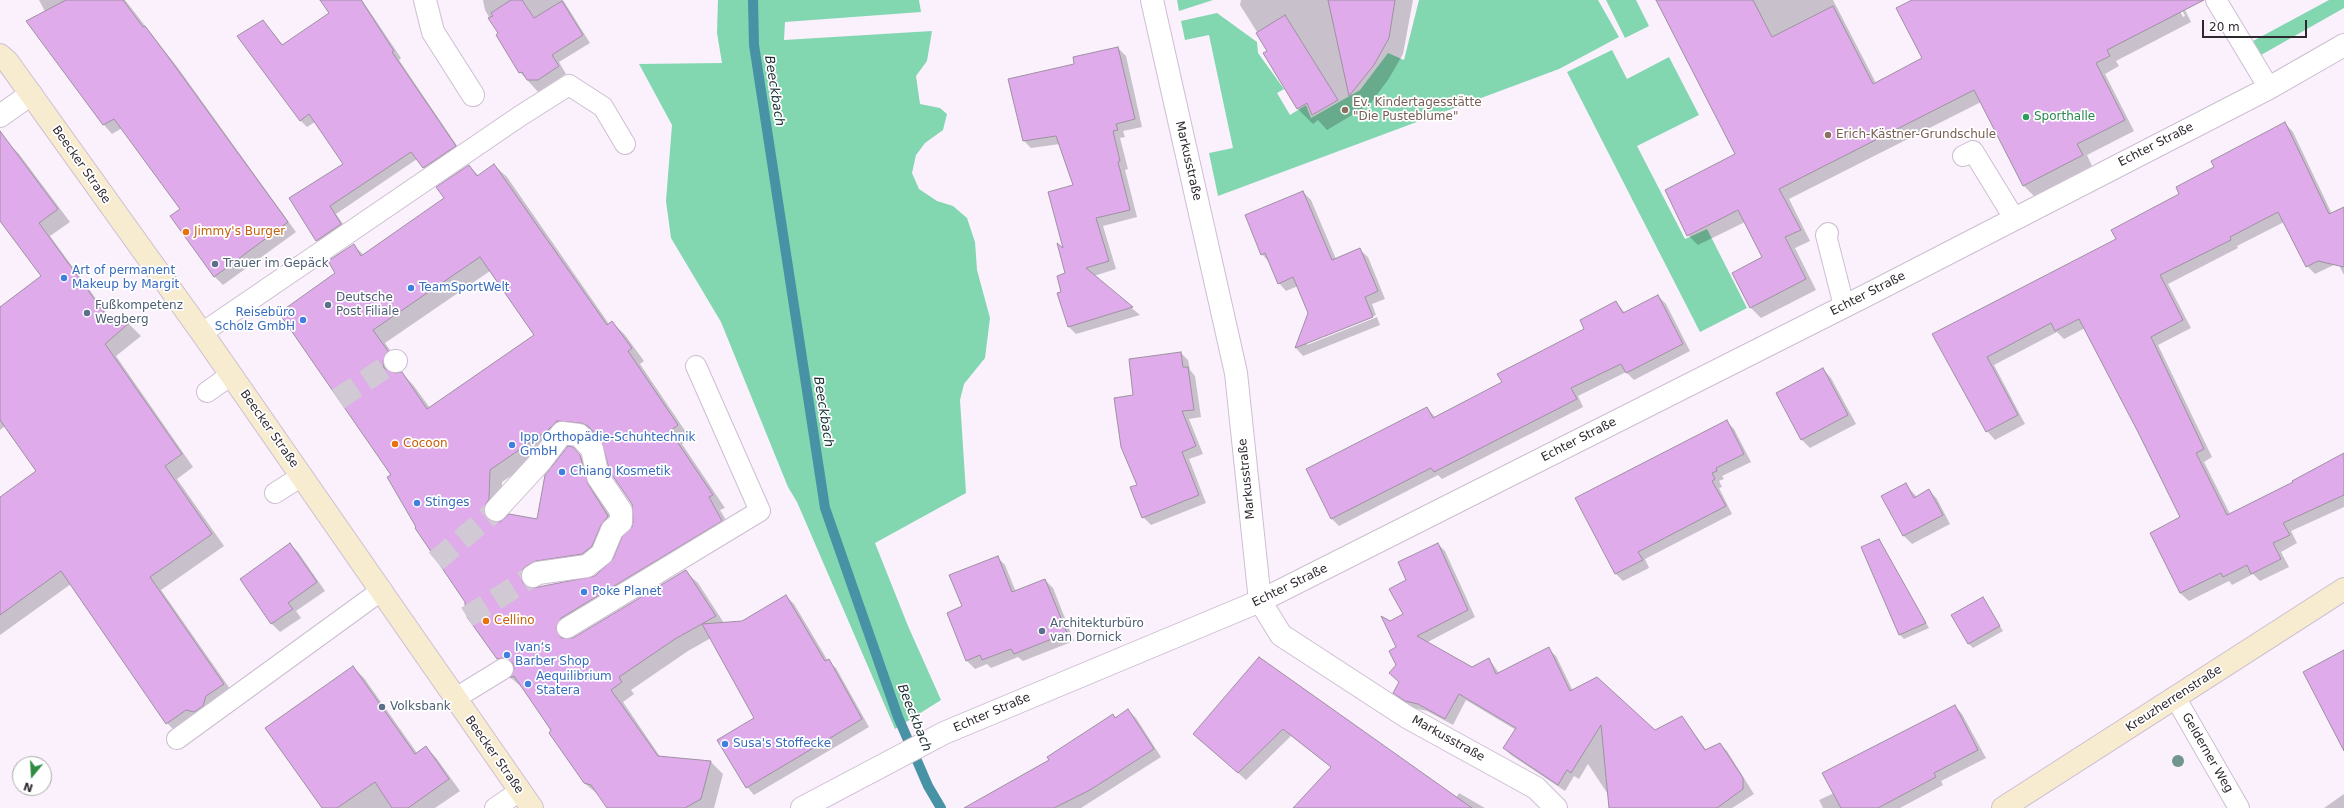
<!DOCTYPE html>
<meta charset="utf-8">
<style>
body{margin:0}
#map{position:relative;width:2344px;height:808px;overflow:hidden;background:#faf1fd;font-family:"DejaVu Sans",sans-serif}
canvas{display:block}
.north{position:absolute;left:12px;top:756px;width:40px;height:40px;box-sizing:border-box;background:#fff;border:1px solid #aba9ab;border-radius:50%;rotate:198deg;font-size:11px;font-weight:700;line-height:16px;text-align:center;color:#2d272e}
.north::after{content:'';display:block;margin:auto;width:14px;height:18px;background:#2d8e41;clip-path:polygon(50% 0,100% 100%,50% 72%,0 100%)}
.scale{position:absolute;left:2202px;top:20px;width:105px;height:18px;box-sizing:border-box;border:2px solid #2d272e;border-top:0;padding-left:5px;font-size:12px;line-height:14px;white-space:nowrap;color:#2d272e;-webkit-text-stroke:3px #fff;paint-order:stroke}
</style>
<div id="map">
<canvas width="2344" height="808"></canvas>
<div class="north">N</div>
<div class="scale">20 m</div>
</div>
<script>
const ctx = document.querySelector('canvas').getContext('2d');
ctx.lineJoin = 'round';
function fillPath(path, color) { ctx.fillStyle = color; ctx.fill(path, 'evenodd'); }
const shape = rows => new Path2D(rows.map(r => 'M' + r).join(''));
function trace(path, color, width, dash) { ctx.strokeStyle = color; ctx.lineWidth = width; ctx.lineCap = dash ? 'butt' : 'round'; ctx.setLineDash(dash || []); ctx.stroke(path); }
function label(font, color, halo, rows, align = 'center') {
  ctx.font = font + ' "DejaVu Sans",sans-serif'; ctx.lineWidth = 3.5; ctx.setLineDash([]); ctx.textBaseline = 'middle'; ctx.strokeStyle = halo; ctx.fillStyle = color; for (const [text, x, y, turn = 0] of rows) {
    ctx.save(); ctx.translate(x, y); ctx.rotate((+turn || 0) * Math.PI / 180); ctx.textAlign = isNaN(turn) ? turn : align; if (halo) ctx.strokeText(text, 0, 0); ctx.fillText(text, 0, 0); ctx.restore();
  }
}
const green = shape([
 [718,0,919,0,921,12,785,22,784,40,932,31,927,61,916,76,920,104,940,108,947,114,943,130,925,143,916,155,912,173,919,189,937,201,953,206,967,218,975,242,977,270,990,318,985,358,964,384,960,400,966,493,875,543,908,626,941,700,895,729,797,502,788,487,721,322,671,238,666,201,672,125,639,64,722,63,717,33],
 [1177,0,1213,0,1179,11],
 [1419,0,1598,0,1619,37,1559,69,1218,196,1209,153,1233,148,1209,35,1185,40,1181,21,1217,13,1257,42,1258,53,1284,89,1277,93,1290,115,1306,105,1311,118,1360,90,1388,53,1404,60],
 [1606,0,1636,0,1649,26,1625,38],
 [2329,0,2344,0,2344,8,2261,55,2253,41],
 [1612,50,1627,79,1669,57,1699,115,1637,146,1685,239,1707,229,1747,308,1700,332,1567,72]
]);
const shadow = shape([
 [39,0,125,0,178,68,296,232,223,285,214,276,181,210,122,128,112,134,104,125],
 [322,0,362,0,401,58,399,60,462,153,430,175,417,159,336,214,348,231,324,248,317,241,291,198,345,164,315,122,307,127,300,120,263,21,283,45,330,14],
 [483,0,563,0,590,43,559,62,566,74,538,92,520,72,485,10],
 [1241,0,1413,0,1403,54,1388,80,1369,105,1327,130,1318,120,1313,124,1298,109,1265,53,1269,51,1240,5],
 [1657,0,1833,0,1876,83,1924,59,1914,0,2174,0,2183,17,2185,16,2177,0,2180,0,2191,22,2116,61,2119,66,2105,74,2134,131,2087,155,2092,166,2034,196,2024,186,1981,102,1789,199,1810,241,1795,248,1816,290,1761,318,1751,308,1764,258,1745,222,1698,245,1688,235,1736,155],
 [1118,48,1126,56,1142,127,1123,131,1125,137,1120,138,1128,169,1125,170,1137,217,1103,226,1116,269,1094,276,1140,315,1076,334,1069,327,1063,293,1067,274,1064,251,1074,186,1060,144,1031,148,1024,141,1076,65],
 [2285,123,2293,132,2332,214,2344,208,2344,275,2338,263,2315,274,2307,266,2284,222,2237,246,2238,248,2168,284,2191,328,2158,345,2212,457,2204,462,2230,514,2344,463,2344,507,2291,531,2297,543,2281,552,2289,567,2260,581,2253,574,2232,585,2229,581,2189,601,2180,593,2181,518,2139,431,2085,328,2064,339,2057,332,1994,365,2025,424,1995,440,1987,431,1934,335,2117,240,2216,168],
 [7,142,19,154,70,222,50,236,110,318,129,324,141,336,116,356,193,467,177,479,224,546,161,590,235,696,179,735,167,723,71,584,0,635,0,498,37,472,5,426,0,430,0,307,42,276,0,219,0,143],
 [494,165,507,177,609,324,612,322,625,335,644,361,640,364,690,438,682,444,725,508,720,510,734,533,573,631,569,639,573,639,685,571,698,583,724,623,743,622,786,596,794,604,828,661,836,668,869,727,754,795,747,787,755,718,711,638,688,651,631,690,634,694,623,702,661,758,711,762,723,774,714,808,608,808,600,796,584,783,524,689,511,678,515,670,510,671,497,659,467,601,418,527,392,475,337,274,353,245,364,255,445,199,469,166,479,176],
 [490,271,535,336,430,408,414,386,402,373,394,375,400,364,385,343],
 [570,434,594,435,602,440,633,504,634,522,614,560,595,577,533,589,534,583,604,559,620,529,585,461,573,448,538,521,497,523,501,512,502,482,561,443],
 [1303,192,1311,200,1336,259,1360,250,1368,257,1385,299,1372,304,1376,315,1307,342,1307,345,1377,317,1380,325,1303,356,1296,348,1309,313,1298,286,1286,291,1279,283,1269,262,1262,254],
 [1658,296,1666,304,1690,351,1634,380,1626,372,1578,396,1583,407,1442,479,1438,475,1339,526,1332,519,1307,469,1427,408,1436,418,1503,383,1586,329,1616,302,1625,313],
 [1181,353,1188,360,1190,370,1195,376,1201,417,1189,419,1203,454,1189,459,1206,503,1151,525,1143,517,1138,485,1134,396],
 [1823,369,1831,378,1856,424,1810,448,1801,439],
 [1726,421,1734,429,1751,462,1722,476,1724,479,1719,481,1722,487,1719,488,1732,514,1645,559,1649,568,1623,581,1616,574],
 [1905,484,1917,497,1929,490,1937,499,1950,524,1912,544,1904,536,1883,496],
 [1879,540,1929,628,1904,639,1900,635,1863,548],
 [290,544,298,552,325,591,296,611,301,618,280,632,272,624,241,580],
 [1438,544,1445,551,1475,617,1426,643,1472,668,1489,659,1499,673,1548,649,1556,656,1573,691,1654,731,1682,717,1707,751,1720,744,1727,751,1754,794,1732,808,1617,808,1588,764,1579,779,1574,776,1565,791,1511,755,1504,748,1516,730,1466,700,1453,725,1427,711,1413,708,1401,700,1394,692,1400,682,1398,647,1390,622,1405,615,1407,581],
 [997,557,1005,565,1016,592,1045,580,1053,588,1074,641,1023,661,1018,657,991,668,987,664,975,669,967,661,963,607],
 [1983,598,2003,631,1973,648,1969,644],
 [1259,658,1456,798,1459,793,1485,808,1348,808,1331,767,1291,736,1246,780,1202,741],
 [353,667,364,678,417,753,426,747,437,759,460,791,435,808,323,808],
 [1955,706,1962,714,1986,758,1941,781,1943,785,1900,808,1823,808,1819,800,1834,793],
 [1128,710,1136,718,1161,757,1081,808,1002,808,1050,760,1113,715,1116,718],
 [2344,794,2344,808,2324,808]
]);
const stream = shape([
 [753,0,754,45,825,508,898,717,928,786,941,808]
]);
const building = shape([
 [66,0,123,0,143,27,145,26,169,58,288,222,214,277,170,216,180,209,114,119,103,125,26,21,66,0],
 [320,0,361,0,394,51,392,52,456,146,423,168,411,152,330,206,341,224,316,241,289,198,343,164,309,114,300,121,237,36,263,20,282,45,329,13,320,0],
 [511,0,522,0,534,18,562,1,583,35,552,55,559,66,538,80,527,80,522,72,519,73,496,35,498,33,488,18,493,16,491,13,511,0],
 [1328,0,1395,0,1389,38,1374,65,1349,96,1328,0],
 [1656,0,1753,0,1772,37,1833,6,1873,84,1922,58,1896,8,1912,0,2204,0,2107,50,2110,56,2096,63,2125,120,2077,144,2083,155,2023,186,1974,90,1779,189,1801,230,1785,237,1806,279,1750,308,1732,273,1762,257,1738,210,1687,236,1665,190,1735,154,1656,0],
 [1285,15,1338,100,1312,115,1307,103,1297,109,1263,53,1267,51,1256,33,1285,15],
 [1118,47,1135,119,1116,124,1118,130,1113,131,1120,161,1118,162,1130,210,1096,218,1109,261,1086,268,1133,307,1068,327,1057,293,1061,292,1057,276,1065,273,1057,243,1063,248,1048,192,1073,185,1056,136,1023,141,1008,79,1074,64,1073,57,1118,47],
 [2285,122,2329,214,2344,207,2344,267,2318,261,2306,267,2278,212,2230,237,2231,240,2160,275,2183,320,2151,337,2204,449,2196,453,2227,515,2293,482,2292,481,2344,453,2344,495,2283,523,2290,535,2273,543,2281,559,2251,574,2247,565,2223,577,2221,573,2180,593,2150,533,2180,517,2138,432,2079,319,2055,331,2051,323,1987,357,2018,415,1986,432,1932,334,2116,239,2111,230,2179,194,2176,187,2214,167,2211,161,2285,122],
 [0,131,58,209,39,223,106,315,129,323,105,344,182,454,165,466,212,534,150,577,224,684,206,696,203,706,194,712,186,710,166,724,61,571,0,615,0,497,36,471,0,420,0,307,41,276,0,221,0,131],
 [494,164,607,325,612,321,632,348,628,351,678,425,670,431,713,495,709,497,722,521,561,618,556,628,561,638,573,638,686,570,716,616,675,639,619,677,622,682,611,690,658,756,711,761,701,799,685,808,607,808,591,785,584,783,549,733,551,730,514,676,510,678,514,669,513,663,503,658,497,659,467,617,469,611,465,605,465,602,415,528,416,527,387,477,391,475,279,313,335,273,328,261,354,244,361,256,444,198,436,187,469,165,477,176,494,164],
 [480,257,534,335,427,409,402,372,395,373,384,368,383,361,388,351,373,330,480,257],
 [557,421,581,423,588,426,601,440,610,472,632,504,633,522,632,527,622,537,613,559,595,576,533,588,523,583,521,577,522,570,526,566,536,561,582,554,592,546,601,525,608,516,588,484,580,455,573,447,568,446,545,475,537,519,509,514,500,522,494,522,488,519,484,514,484,507,489,499,490,470,548,430,557,421],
 [1303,191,1332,260,1360,248,1378,291,1365,297,1373,317,1295,348,1308,313,1293,277,1278,284,1265,253,1261,255,1245,215,1303,191],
 [1658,295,1683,344,1626,373,1621,364,1571,388,1577,399,1434,472,1431,468,1331,519,1306,469,1427,407,1433,418,1502,382,1497,374,1584,329,1580,320,1616,301,1623,313,1658,295],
 [1181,352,1183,367,1188,367,1194,410,1182,411,1196,446,1182,452,1199,495,1142,518,1130,487,1137,485,1121,447,1114,398,1133,395,1129,359,1181,352],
 [1823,368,1848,415,1801,440,1776,393,1823,368],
 [1727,420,1744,454,1716,468,1717,471,1712,473,1715,479,1712,481,1726,506,1638,552,1643,560,1615,574,1575,498,1727,420],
 [1906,483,1914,498,1929,489,1943,515,1903,536,1881,496,1906,483],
 [1879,539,1926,623,1899,635,1861,547,1879,539],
 [290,543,317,582,288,603,293,609,271,624,240,579,290,543],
 [1438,543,1468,610,1417,636,1472,667,1489,658,1496,674,1549,647,1570,691,1597,677,1655,730,1682,716,1705,750,1720,743,1743,778,1743,789,1717,808,1609,808,1601,725,1571,773,1567,770,1558,785,1503,748,1516,728,1459,694,1445,719,1418,704,1405,701,1393,693,1399,682,1389,673,1396,665,1389,651,1396,647,1381,616,1390,621,1403,614,1389,589,1406,580,1398,562,1438,543],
 [998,556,1012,592,1045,579,1067,633,1014,654,1011,649,982,660,980,655,966,661,947,613,962,606,949,575,998,556],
 [786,595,825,661,829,659,862,719,746,788,717,740,754,718,702,624,742,621,786,595],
 [1983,597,2000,626,1968,644,1951,615,1983,597],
 [2344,650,2344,751,2303,672,2344,650],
 [1259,657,1472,808,1293,808,1331,767,1283,729,1238,773,1193,734,1259,657],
 [353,666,415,754,426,746,449,779,408,808,392,808,375,782,337,808,322,808,265,728,353,666],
 [1955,705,1978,750,1934,773,1936,777,1878,808,1841,808,1822,773,1955,705],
 [1128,709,1154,749,1090,790,1054,808,964,808,1049,760,1047,757,1113,714,1115,718,1128,709]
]);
const streetTunnel = shape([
 [338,399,395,361],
 [436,561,496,510],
 [467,617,533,576]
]);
const lane = shape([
 [2216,0,2269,88],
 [1963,156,1973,151,2014,218],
 [1828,233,1826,235,1844,306],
 [202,333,520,116,569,85,603,107,625,144],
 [207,392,231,375],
 [275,493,302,476],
 [567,628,760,511,696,366],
 [2175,697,2239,808],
 [454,699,503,669],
 [177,739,382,590],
 [495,808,520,791]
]);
const street = shape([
 [425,0,433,32,473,95],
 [1152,0,1236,373,1260,601,1281,635,1407,717,1536,788,1556,808],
 [0,116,31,94],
 [395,361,396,361],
 [496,510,540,462,562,433,579,435,592,449,598,477,621,511,621,522,612,530,602,554,587,566,538,573,533,576],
 [802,808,944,733,1260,601,1869,294,2269,88,2344,45]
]);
const secondary = shape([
 [0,55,7,61,202,333,532,808],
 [2003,808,2344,589]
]);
const trees = [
 [2178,761]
];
const markers = [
 [1345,110,4,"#8d6e63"],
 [2026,117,4,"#2e9e5b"],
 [1828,135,4,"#8d6e63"],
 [186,232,4,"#e8710a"],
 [215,264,4,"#5c6f8a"],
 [64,278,4,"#3f7fe0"],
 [411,288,4,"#3f7fe0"],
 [328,305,4,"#5c6f8a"],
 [87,313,4,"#5c6f8a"],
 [303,320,4,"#3f7fe0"],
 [395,444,4,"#e8710a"],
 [512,445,4,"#3f7fe0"],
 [562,472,4,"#3f7fe0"],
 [417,503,4,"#3f7fe0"],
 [584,592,4,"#3f7fe0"],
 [486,621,4,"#e8710a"],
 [1042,631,4,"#5c6f8a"],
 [507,655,4,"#3f7fe0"],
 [528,684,4,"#3f7fe0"],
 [382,707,4,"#5c6f8a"],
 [725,744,4,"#3f7fe0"]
];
const educationNames = [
 ["Ev. Kindertagesstätte",1353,103],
 ["\"Die Pusteblume\"",1353,117],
 ["Erich-Kästner-Grundschule",1836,135]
];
const leisureNames = [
 ["Sporthalle",2034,117]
];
const streetNames = [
 ["Echter Straße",2156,145,-27],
 ["Markusstraße",1188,161,77],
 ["Beecker Straße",81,165,55],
 ["Echter Straße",1868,294,-27],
 ["Beecker Straße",269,429,55],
 ["Echter Straße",1579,440,-27],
 ["Markusstraße",1247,479,-96],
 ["Echter Straße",1290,586,-26],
 ["Kreuzherrenstraße",2174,699,-33],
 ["Echter Straße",992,713,-23],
 ["Markusstraße",1448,739,29],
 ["Gelderner Weg",2207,753,60],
 ["Beecker Straße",494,755,55]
];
const foodNames = [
 ["Jimmy's Burger",194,232],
 ["Cocoon",403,444],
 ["Cellino",494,621]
];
const serviceNames = [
 ["Trauer im Gepäck",223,264],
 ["Deutsche",336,298],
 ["Post Filiale",336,312],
 ["Fußkompetenz",95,306],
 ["Wegberg",95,320],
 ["Architekturbüro",1050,624],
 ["van Dornick",1050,638],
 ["Volksbank",390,707]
];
const shopNames = [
 ["Art of permanent",72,271],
 ["Makeup by Margit",72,285],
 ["TeamSportWelt",419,288],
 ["Reisebüro",295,313,"right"],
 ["Scholz GmbH",295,327,"right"],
 ["Ipp Orthopädie-Schuhtechnik",520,438],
 ["GmbH",520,452],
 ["Chiang Kosmetik",570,472],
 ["Stinges",425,503],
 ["Poke Planet",592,592],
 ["Ivan‘s",515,648],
 ["Barber Shop",515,662],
 ["Aequilibrium",536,677],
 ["Statera",536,691],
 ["Susa's Stoffecke",733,744]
];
const waterNames = [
 ["Beeckbach",774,91,81],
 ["Beeckbach",823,412,81],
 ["Beeckbach",914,718,68]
];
fillPath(green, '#82d6b0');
fillPath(shadow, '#0003');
trace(stream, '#4892a6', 10);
fillPath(building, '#dfabeb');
trace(building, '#9e90a1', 1);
trace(streetTunnel, '#d1c9d4', 22, [22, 11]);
trace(lane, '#cdbed1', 22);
trace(street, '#cdbed1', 24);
trace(secondary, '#cdbed1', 24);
trace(lane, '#fff', 20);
trace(street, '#fff', 22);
trace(secondary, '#f7ecd0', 22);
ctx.fillStyle = '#70968e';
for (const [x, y] of trees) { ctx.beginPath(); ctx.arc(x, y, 6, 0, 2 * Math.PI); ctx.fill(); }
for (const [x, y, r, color] of markers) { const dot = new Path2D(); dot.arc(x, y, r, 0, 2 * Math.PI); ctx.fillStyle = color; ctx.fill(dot); trace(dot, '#fff', 1.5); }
label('12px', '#785e54', '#fff', educationNames, 'left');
label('12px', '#27864d', '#fff', leisureNames, 'left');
label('12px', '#2d272e', '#fff', streetNames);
label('12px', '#c56008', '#fff', foodNames, 'left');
label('12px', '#4e5e75', '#fff', serviceNames, 'left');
label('12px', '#366cbe', '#fff', shopNames, 'left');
label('italic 13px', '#1a2e33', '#fff', waterNames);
</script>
